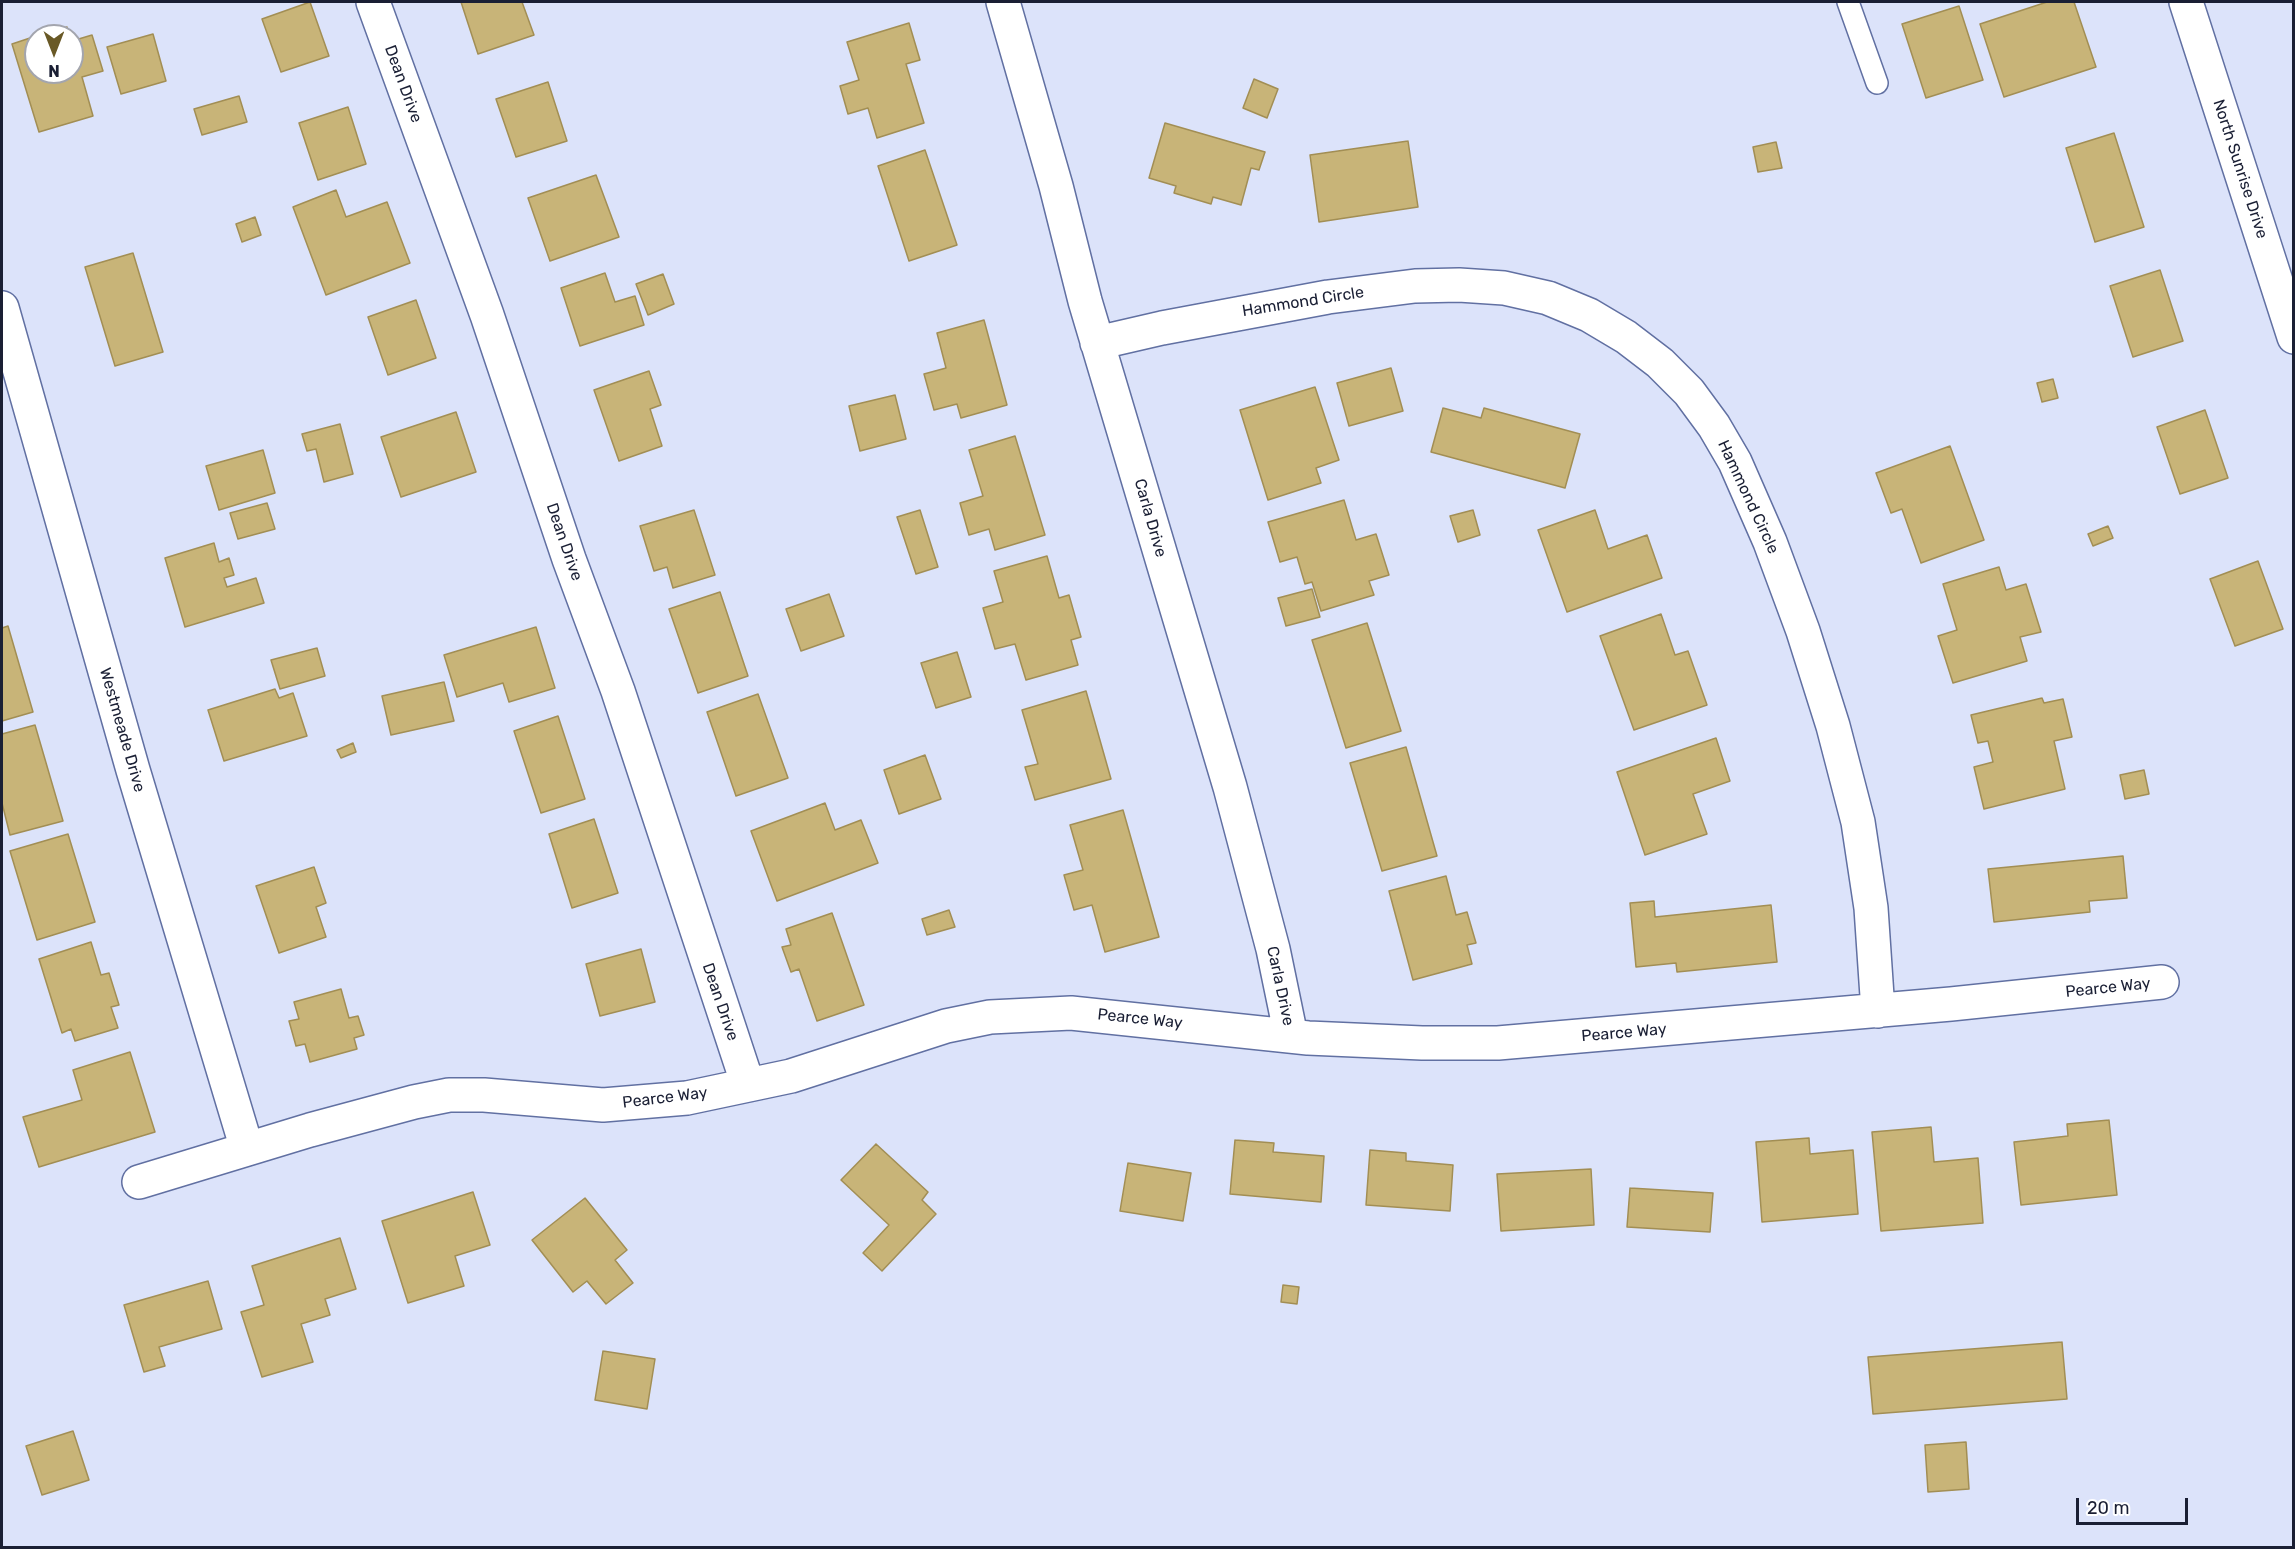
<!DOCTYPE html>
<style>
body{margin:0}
#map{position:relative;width:2295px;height:1549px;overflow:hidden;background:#dce3fa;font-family:Rubik,sans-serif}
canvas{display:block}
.frame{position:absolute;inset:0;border:3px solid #1a1f34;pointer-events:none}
.north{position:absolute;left:24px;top:24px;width:60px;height:60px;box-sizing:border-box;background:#fff;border:2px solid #a3a5ae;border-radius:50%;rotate:180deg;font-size:16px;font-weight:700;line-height:24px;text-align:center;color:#1a1f34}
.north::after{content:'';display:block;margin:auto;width:21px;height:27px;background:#695926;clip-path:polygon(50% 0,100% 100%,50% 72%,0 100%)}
.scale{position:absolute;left:2076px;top:1498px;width:112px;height:27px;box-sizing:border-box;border:3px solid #1a1f34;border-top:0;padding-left:8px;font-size:18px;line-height:21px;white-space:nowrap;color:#1a1f34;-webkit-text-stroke:4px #fff;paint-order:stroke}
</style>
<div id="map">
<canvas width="2295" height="1549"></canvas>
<div class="frame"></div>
<div class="north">N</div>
<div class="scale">20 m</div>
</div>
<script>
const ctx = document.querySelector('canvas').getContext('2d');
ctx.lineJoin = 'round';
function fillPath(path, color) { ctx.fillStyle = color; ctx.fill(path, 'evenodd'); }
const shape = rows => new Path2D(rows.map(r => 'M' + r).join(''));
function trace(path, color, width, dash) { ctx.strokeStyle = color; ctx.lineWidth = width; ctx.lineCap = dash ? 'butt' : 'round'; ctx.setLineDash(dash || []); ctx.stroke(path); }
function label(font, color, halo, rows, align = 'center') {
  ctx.font = font + ' Rubik,sans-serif'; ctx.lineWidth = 5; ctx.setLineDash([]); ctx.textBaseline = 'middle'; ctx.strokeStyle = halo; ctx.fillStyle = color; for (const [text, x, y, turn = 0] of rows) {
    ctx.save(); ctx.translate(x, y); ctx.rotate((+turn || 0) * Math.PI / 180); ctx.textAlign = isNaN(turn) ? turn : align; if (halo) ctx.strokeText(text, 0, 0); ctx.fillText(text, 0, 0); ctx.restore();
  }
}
const building = shape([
 [310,2,329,56,281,72,262,19,310,2],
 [461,2,522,2,534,35,478,54,461,2],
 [2047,2,2074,2,2096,67,2004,97,1980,24,2047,2],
 [1959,6,1983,80,1926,98,1902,24,1959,6],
 [909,23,920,60,906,64,924,123,877,138,868,108,848,114,840,86,859,80,847,42,909,23],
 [67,27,69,36,38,36,67,27],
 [153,34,166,81,121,94,107,47,153,34],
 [92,35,103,71,82,77,93,116,39,132,12,44,36,36,36,72,72,72,72,41,92,35],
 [1254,79,1278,89,1267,118,1243,108,1254,79],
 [548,82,567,141,516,157,496,99,548,82],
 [239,96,247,122,202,135,194,109,239,96],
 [348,107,366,164,318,180,299,123,348,107],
 [1165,123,1265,152,1259,170,1251,168,1241,205,1213,197,1211,204,1174,193,1176,186,1149,178,1165,123],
 [2114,133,2144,227,2095,242,2066,148,2114,133],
 [1408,141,1418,207,1319,222,1310,155,1408,141],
 [1776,142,1782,168,1758,172,1753,147,1776,142],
 [925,150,957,245,909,261,878,166,925,150],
 [596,175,619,237,550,261,528,198,596,175],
 [336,190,346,217,387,202,410,263,326,295,293,207,336,190],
 [255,217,261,235,242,242,236,224,255,217],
 [133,253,163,352,115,366,85,267,133,253],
 [2160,270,2183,341,2133,357,2110,286,2160,270],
 [605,273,615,302,635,296,644,325,580,346,561,288,605,273],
 [663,274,674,304,648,315,636,284,663,274],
 [416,300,436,358,388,375,368,317,416,300],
 [984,320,1007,405,961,418,957,404,934,410,924,374,946,368,937,333,984,320],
 [1391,368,1403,411,1349,426,1337,383,1391,368],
 [649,371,661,405,650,409,662,446,619,461,594,390,649,371],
 [2053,379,2058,398,2042,402,2037,383,2053,379],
 [1315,387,1339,460,1316,468,1321,483,1268,500,1240,410,1315,387],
 [895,395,906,439,860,451,849,406,895,395],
 [1443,408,1481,418,1484,408,1580,434,1565,488,1431,452,1443,408],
 [2205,410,2228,478,2180,494,2157,427,2205,410],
 [456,412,476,472,401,497,381,437,456,412],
 [340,424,353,474,324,482,316,449,307,451,302,434,340,424],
 [1015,436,1045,535,995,550,989,529,969,535,960,503,983,496,969,450,1015,436],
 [1950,446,1984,540,1921,563,1902,509,1891,513,1876,473,1950,446],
 [263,450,275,493,219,510,206,466,263,450],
 [1344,500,1356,540,1376,534,1389,575,1369,581,1374,595,1321,611,1312,582,1305,584,1297,557,1280,562,1268,522,1344,500],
 [267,503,275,529,238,539,230,513,267,503],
 [694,510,715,575,673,588,667,567,654,571,640,526,694,510],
 [920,510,938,567,916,574,897,517,920,510],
 [1473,510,1480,535,1458,542,1450,516,1473,510],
 [1595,510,1608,549,1647,535,1662,578,1567,612,1538,530,1595,510],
 [2108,526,2113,538,2093,546,2088,534,2108,526],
 [214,543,219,562,229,558,234,575,224,578,227,587,256,578,264,603,185,627,165,558,214,543],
 [1047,556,1059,598,1069,595,1081,637,1071,640,1078,665,1026,680,1015,644,995,649,983,608,1003,602,994,571,1047,556],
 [2258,561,2283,629,2235,646,2210,579,2258,561],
 [1999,567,2006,590,2026,584,2041,632,2020,637,2027,661,1953,683,1938,636,1957,630,1943,584,1999,567],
 [1312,589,1320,617,1286,626,1278,598,1312,589],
 [720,592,748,676,698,693,669,609,720,592],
 [829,594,844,636,801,651,786,609,829,594],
 [1661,614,1675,655,1688,651,1707,705,1634,730,1600,636,1661,614],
 [1367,623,1401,731,1346,748,1312,640,1367,623],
 [8,626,33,712,2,721,2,628,8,626],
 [536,627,555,688,509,702,503,683,457,697,444,655,536,627],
 [317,648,325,676,280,689,271,660,317,648],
 [957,652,971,697,936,708,921,663,957,652],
 [444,682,454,721,391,735,382,696,444,682],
 [275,689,279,698,293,693,307,736,224,761,208,710,275,689],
 [1086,691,1111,779,1035,800,1025,767,1038,764,1022,710,1086,691],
 [758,694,788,778,736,796,707,712,758,694],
 [2042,698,2044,703,2063,699,2072,737,2054,741,2065,789,1984,809,1974,767,1993,762,1988,741,1978,743,1971,715,2042,698],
 [558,716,585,799,541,813,514,731,558,716],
 [35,725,63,821,10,835,2,803,2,734,35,725],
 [1716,738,1730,781,1693,794,1707,834,1645,855,1617,772,1716,738],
 [353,743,356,752,341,758,337,750,353,743],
 [1406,747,1437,856,1382,871,1350,763,1406,747],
 [925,755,941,799,899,814,884,770,925,755],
 [2144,770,2149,794,2125,799,2120,775,2144,770],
 [825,803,835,830,861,820,878,863,777,901,751,831,825,803],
 [1123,810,1159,937,1105,952,1092,905,1074,910,1064,875,1083,870,1070,825,1123,810],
 [594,819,618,893,572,908,549,834,594,819],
 [68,834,95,922,37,940,10,851,68,834],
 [2123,856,2127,898,2089,901,2090,912,1994,922,1988,869,2123,856],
 [314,867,326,903,316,907,326,937,279,953,256,886,314,867],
 [1446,876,1456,915,1467,912,1476,943,1467,945,1472,964,1413,980,1389,891,1446,876],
 [1654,901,1655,917,1771,905,1777,962,1677,972,1676,963,1636,967,1630,903,1654,901],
 [949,910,955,927,927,935,922,919,949,910],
 [832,913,864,1005,817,1021,799,969,791,972,782,947,791,945,786,929,832,913],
 [91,942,101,975,109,973,119,1005,111,1007,118,1028,75,1041,71,1029,62,1033,39,959,91,942],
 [641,949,655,1002,600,1016,586,964,641,949],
 [341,989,349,1018,358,1016,364,1035,354,1038,357,1049,310,1062,305,1044,296,1046,289,1021,299,1019,294,1002,341,989],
 [130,1052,155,1132,39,1167,23,1117,82,1100,73,1070,130,1052],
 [2109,1120,2117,1195,2021,1205,2014,1142,2068,1136,2067,1124,2109,1120],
 [1931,1127,1934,1162,1978,1158,1983,1223,1881,1231,1872,1132,1931,1127],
 [1809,1138,1810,1154,1853,1150,1858,1214,1762,1222,1756,1142,1809,1138],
 [1235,1140,1274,1143,1273,1152,1324,1156,1321,1202,1230,1194,1235,1140],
 [876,1144,928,1192,922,1200,936,1214,882,1271,863,1253,889,1225,841,1180,876,1144],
 [1370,1150,1406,1153,1406,1161,1453,1165,1450,1211,1366,1205,1370,1150],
 [1128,1163,1191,1173,1183,1221,1120,1211,1128,1163],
 [1591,1169,1594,1225,1501,1231,1497,1174,1591,1169],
 [1630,1188,1713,1193,1710,1232,1627,1227,1630,1188],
 [473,1192,490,1245,455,1256,464,1286,408,1303,382,1221,473,1192],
 [585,1198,627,1250,615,1260,633,1283,606,1304,587,1281,573,1292,532,1240,585,1198],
 [340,1238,356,1289,325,1299,330,1315,301,1324,313,1362,262,1377,241,1312,264,1305,252,1266,340,1238],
 [208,1281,222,1329,159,1347,165,1366,144,1372,124,1305,208,1281],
 [1283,1285,1299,1287,1297,1304,1281,1302,1283,1285],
 [2062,1342,2067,1399,1873,1414,1868,1357,2062,1342],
 [603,1351,655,1359,647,1409,595,1400,603,1351],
 [73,1431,89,1480,42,1495,26,1446,73,1431],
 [1966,1442,1969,1489,1928,1492,1925,1445,1966,1442]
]);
const service = shape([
 [1848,2,1877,83]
]);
const minor = shape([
 [373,2,487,315,569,559,618,691,748,1085],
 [1003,2,1056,186,1085,301,1230,787,1273,949,1291,1036],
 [2186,2,2294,337],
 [2,308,133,770,247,1149],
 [1097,343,1162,328,1328,297,1415,286,1459,285,1504,288,1548,298,1589,315,1626,337,1660,363,1689,392,1714,426,1735,462,1770,542,1803,631,1833,726,1858,822,1871,908,1878,1011],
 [139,1182,310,1130,414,1102,449,1095,484,1095,603,1105,687,1098,791,1076,946,1026,990,1017,1071,1013,1308,1038,1422,1043,1498,1043,1951,1004,2162,982]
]);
const streetNames = [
 ["Dean Drive",403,84,70],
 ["North Sunrise Drive",2240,169,72],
 ["Hammond Circle",1303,302,-9],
 ["Hammond Circle",1748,497,65],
 ["Carla Drive",1150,518,74],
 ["Dean Drive",564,542,71],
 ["Westmeade Drive",122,730,74],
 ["Carla Drive",1280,986,78],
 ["Pearce Way",2108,988,-6],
 ["Dean Drive",720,1002,71],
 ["Pearce Way",1140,1019,6],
 ["Pearce Way",1624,1033,-5],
 ["Pearce Way",665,1098,-7]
];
fillPath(building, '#c8b478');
trace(building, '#a28e54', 1.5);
trace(service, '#6170a2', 24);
trace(minor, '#6170a2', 36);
trace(service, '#fff', 21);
trace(minor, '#fff', 33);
label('16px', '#1a1f34', '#fff', streetNames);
</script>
